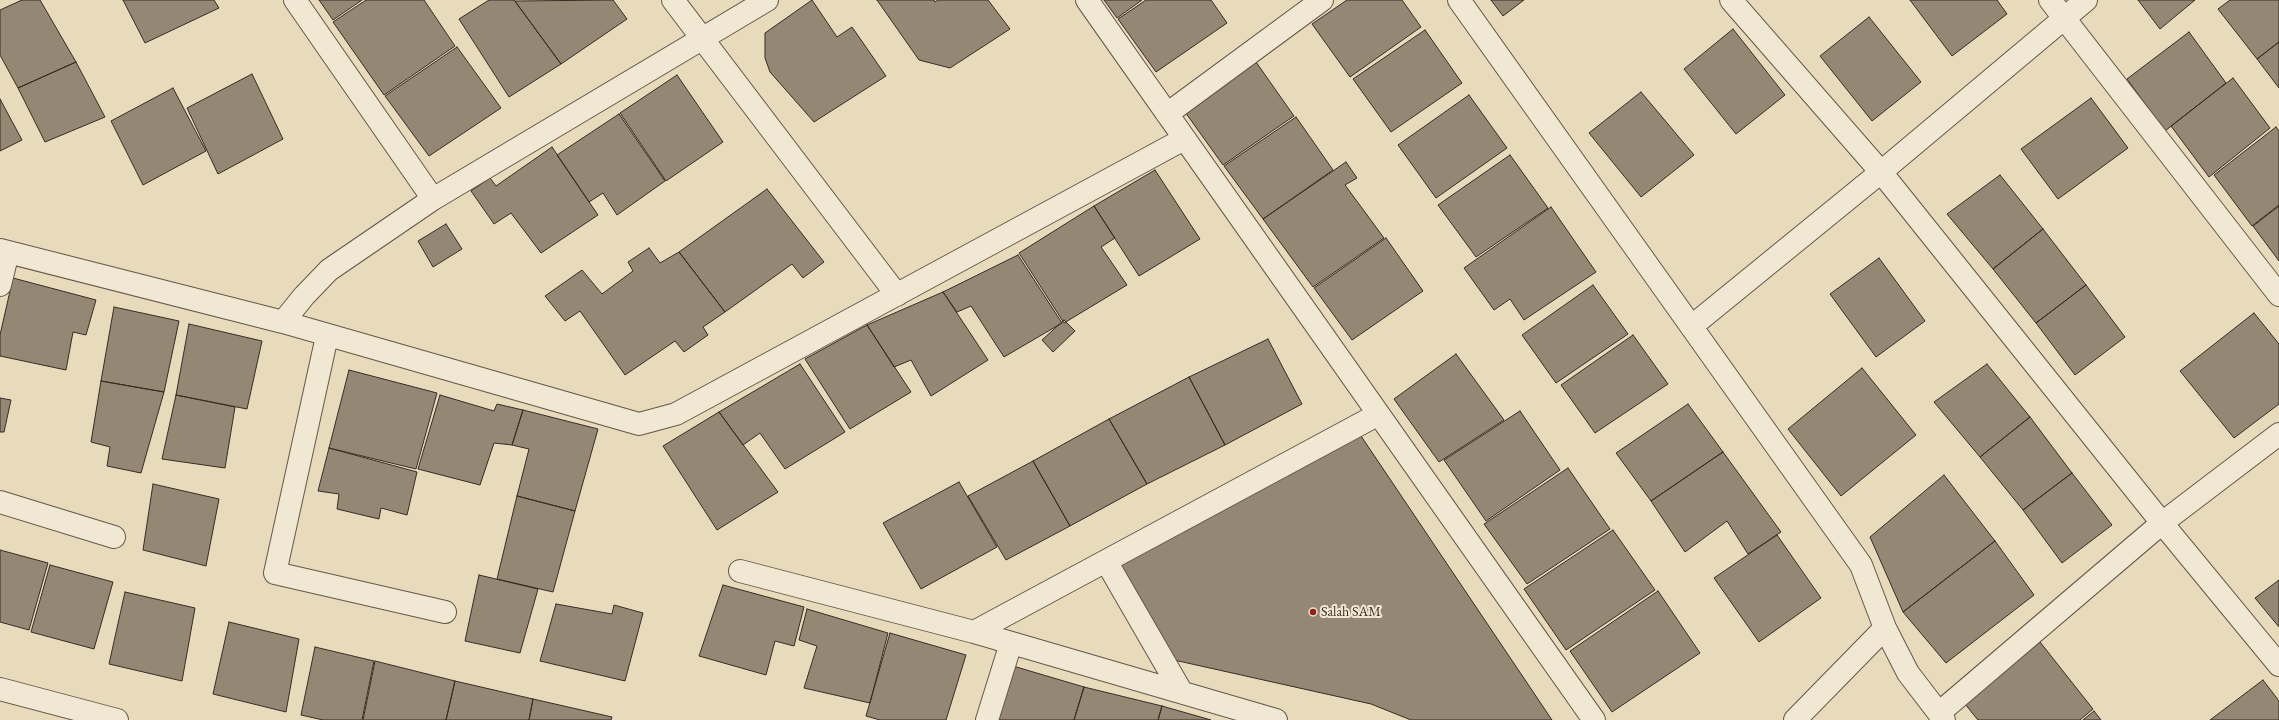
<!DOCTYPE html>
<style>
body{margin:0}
canvas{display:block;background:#e8dbbc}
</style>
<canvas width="2279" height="720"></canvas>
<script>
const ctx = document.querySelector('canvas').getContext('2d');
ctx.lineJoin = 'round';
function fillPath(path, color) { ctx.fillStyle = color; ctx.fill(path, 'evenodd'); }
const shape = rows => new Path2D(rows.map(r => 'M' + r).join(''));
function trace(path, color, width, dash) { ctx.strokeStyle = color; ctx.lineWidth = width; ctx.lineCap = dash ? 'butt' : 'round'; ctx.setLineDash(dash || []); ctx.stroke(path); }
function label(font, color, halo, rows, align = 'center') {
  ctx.font = font + ' "EB Garamond",serif'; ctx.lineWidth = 4; ctx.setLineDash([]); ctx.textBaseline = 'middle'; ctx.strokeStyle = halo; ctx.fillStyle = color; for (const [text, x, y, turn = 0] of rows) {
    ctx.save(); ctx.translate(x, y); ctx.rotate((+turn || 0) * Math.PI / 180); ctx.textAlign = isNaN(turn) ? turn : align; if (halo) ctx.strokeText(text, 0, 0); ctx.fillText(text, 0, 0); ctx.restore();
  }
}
const building = shape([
 [22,0,40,0,76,62,18,88,0,55,0,10,22,0],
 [123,0,214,0,219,8,145,43,123,0],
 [319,0,362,0,333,20,319,0],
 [366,0,424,0,455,46,384,95,333,22,366,0],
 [489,0,514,0,561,64,509,97,459,19,489,0],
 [613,0,627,19,561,64,515,1,613,0],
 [812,0,837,37,852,27,886,76,814,122,770,72,765,58,765,33,812,0],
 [877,0,934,0,935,2,938,0,988,0,1010,29,950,68,919,60,877,0],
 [1104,0,1142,0,1117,18,1104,0],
 [1146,0,1211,0,1227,23,1156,72,1118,19,1146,0],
 [1347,0,1402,0,1421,27,1350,77,1312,24,1347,0],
 [1491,0,1524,0,1503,16,1491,0],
 [1910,0,1997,0,2007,14,1952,56,1910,0],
 [2138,0,2195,0,2160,29,2138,0],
 [2230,0,2279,0,2279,42,2257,59,2218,9,2230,0],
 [1869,17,1921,82,1872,121,1820,56,1869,17],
 [1733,29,1785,95,1736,134,1684,69,1733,29],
 [1425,30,1462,83,1391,132,1353,79,1425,30],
 [2189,32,2226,83,2165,131,2127,79,2189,32],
 [2279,42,2279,88,2257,59,2279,42],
 [457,47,501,108,429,156,385,96,457,47],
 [76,62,105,117,45,142,18,88,76,62],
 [1256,62,1294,116,1223,165,1185,112,1256,62],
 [252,74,283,139,218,174,187,108,252,74],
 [677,75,723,142,666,181,620,113,677,75],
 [2233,78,2270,128,2209,177,2171,126,2233,78],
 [173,88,206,151,143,185,111,121,173,88],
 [1641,92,1694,155,1641,197,1589,133,1641,92],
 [1469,95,1507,148,1436,198,1398,145,1469,95],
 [2091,98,2128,148,2058,199,2021,149,2091,98],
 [0,99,22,140,0,151,0,99],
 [619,114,665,181,617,215,603,193,589,202,557,155,619,114],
 [1296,117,1333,170,1263,219,1224,166,1296,117],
 [2276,127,2279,131,2279,205,2252,226,2214,175,2276,127],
 [552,147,598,215,541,253,511,213,494,224,471,191,490,178,496,186,552,147],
 [1510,155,1548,208,1476,257,1438,205,1510,155],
 [1346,162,1357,178,1345,185,1384,238,1313,287,1263,219,1346,162],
 [1155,170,1200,239,1139,276,1094,206,1155,170],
 [2000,175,2043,229,1993,269,1947,214,2000,175],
 [767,189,824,262,803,278,792,264,725,312,679,252,767,189],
 [1094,206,1115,238,1101,247,1127,285,1064,323,1019,253,1094,206],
 [2279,206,2279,261,2253,226,2279,206],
 [1551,207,1596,272,1524,320,1510,299,1494,310,1464,268,1551,207],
 [446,224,462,249,433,267,418,241,446,224],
 [2043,229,2086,285,2036,323,1993,269,2043,229],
 [1386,238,1423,291,1352,340,1314,288,1386,238],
 [649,248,660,263,679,252,725,312,703,327,708,335,684,352,675,341,625,375,580,311,565,321,545,296,582,270,602,294,633,271,628,262,649,248],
 [1018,255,1062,323,1004,357,971,306,957,312,943,292,1018,255],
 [1879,258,1925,321,1876,357,1830,294,1879,258],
 [13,278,96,300,86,335,73,332,66,370,0,356,0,335,13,278],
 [1593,285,1628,334,1556,383,1522,335,1593,285],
 [2086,285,2125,337,2075,375,2036,323,2086,285],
 [943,292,988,360,931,396,911,360,894,367,867,325,943,292],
 [114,307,179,321,164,392,101,381,114,307],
 [2254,313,2279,344,2279,404,2234,438,2180,371,2254,313],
 [1064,320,1075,331,1053,352,1042,340,1064,320],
 [189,324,262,341,247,409,176,395,189,324],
 [867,325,911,392,850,429,805,359,867,325],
 [1633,335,1668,384,1595,433,1561,385,1633,335],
 [1268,339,1302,404,1225,445,1189,377,1268,339],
 [1456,354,1504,420,1439,462,1394,399,1456,354],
 [800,364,845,432,785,469,760,433,743,445,719,412,800,364],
 [1987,364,2030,417,1980,457,1934,402,1987,364],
 [1862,368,1916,435,1841,496,1788,429,1862,368],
 [349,370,437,393,416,469,329,448,349,370],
 [1189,377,1225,445,1147,484,1109,419,1189,377],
 [101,381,164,392,141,473,107,466,110,447,91,442,101,381],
 [176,395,235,407,225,468,162,459,176,395],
 [440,395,494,411,497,404,523,410,512,445,494,443,480,485,418,469,440,395],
 [0,398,11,400,4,432,0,432,0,398],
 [1688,404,1723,452,1651,501,1616,453,1688,404],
 [523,410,598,429,575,511,517,496,529,449,512,445,523,410],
 [1520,411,1560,470,1486,521,1444,460,1520,411],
 [719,412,778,492,717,530,663,446,719,412],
 [2030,417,2072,473,2023,510,1980,457,2030,417],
 [1109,419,1147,484,1070,526,1033,461,1109,419],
 [1359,433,1552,720,1411,720,1371,704,1174,660,1118,565,1359,433],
 [329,448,417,472,407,515,381,508,379,519,337,509,339,494,318,491,329,448],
 [1723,452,1781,532,1748,554,1727,521,1685,552,1651,501,1723,452],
 [1033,461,1070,526,1006,560,968,496,1033,461],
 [1568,468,1610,529,1527,584,1484,524,1568,468],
 [2072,473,2112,525,2062,563,2023,510,2072,473],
 [1944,475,1995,541,1903,612,1870,537,1944,475],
 [959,482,997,547,921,589,883,523,959,482],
 [153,484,219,499,206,566,143,550,153,484],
 [517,496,575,511,553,592,497,579,517,496],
 [1613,530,1655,590,1566,650,1524,589,1613,530],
 [1777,535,1821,598,1759,642,1714,578,1777,535],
 [1995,541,2034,595,1946,663,1903,612,1995,541],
 [0,550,48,563,29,630,0,622,0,550],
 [50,565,113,582,94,649,31,632,50,565],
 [479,575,538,589,520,653,465,641,479,575],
 [2279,580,2279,627,2255,598,2279,580],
 [723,585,804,607,794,646,775,641,766,675,699,656,723,585],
 [1658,591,1700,653,1612,712,1570,651,1658,591],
 [125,592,195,608,182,681,109,664,125,592],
 [556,604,612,614,614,605,643,613,625,681,540,661,556,604],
 [807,609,888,633,870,703,804,688,817,646,799,640,807,609],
 [229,622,299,639,286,712,213,694,229,622],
 [890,633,966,655,946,720,880,720,866,716,890,633],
 [2040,642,2093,709,2080,720,1978,720,1965,704,2040,642],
 [315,647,374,661,362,720,323,720,301,715,315,647],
 [375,661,455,681,446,720,363,720,375,661],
 [1013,666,1084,687,1074,720,998,720,1013,666],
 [2263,680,2279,701,2279,720,2210,720,2263,680],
 [455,681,533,699,529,720,446,720,455,681],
 [1084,687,1162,706,1158,720,1074,720,1084,687],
 [533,699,612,717,611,720,529,720,533,699],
 [1162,706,1211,720,1158,720,1162,706],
 [2094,711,2101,720,2083,720,2094,711]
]);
const street = shape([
 [295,0,433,199],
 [673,0,897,295],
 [1087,0,1594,720],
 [1459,0,1861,565,1885,628,1795,720],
 [1731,0,1881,172,2162,523,2279,665],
 [2050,0,2279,295],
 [1167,114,1322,0],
 [0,250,283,322,639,424,676,414,1184,139],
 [0,285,8,252],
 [283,322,304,296,329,270,433,199,767,0],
 [1692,326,1881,172,2086,0],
 [327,336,275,573,445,612],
 [0,502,114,537],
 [1106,561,1181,691],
 [740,571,974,632,1276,720],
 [1885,628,1908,673,1944,720],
 [974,632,1377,415],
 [0,689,117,720],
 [1939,713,2162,523,2279,434],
 [987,720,1011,643]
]);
const markers = [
 [1313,612,4,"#8f2418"]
];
const poiNames = [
 ["Salah SAM",1321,612]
];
fillPath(building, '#948773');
trace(building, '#392b24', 1);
trace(street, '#65574a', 24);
trace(street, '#f0e8d3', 22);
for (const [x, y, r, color] of markers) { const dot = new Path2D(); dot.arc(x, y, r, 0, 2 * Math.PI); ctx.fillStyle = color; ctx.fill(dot); trace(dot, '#f0e8d3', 1.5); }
label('14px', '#392b24', '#f0e8d3', poiNames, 'left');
</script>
